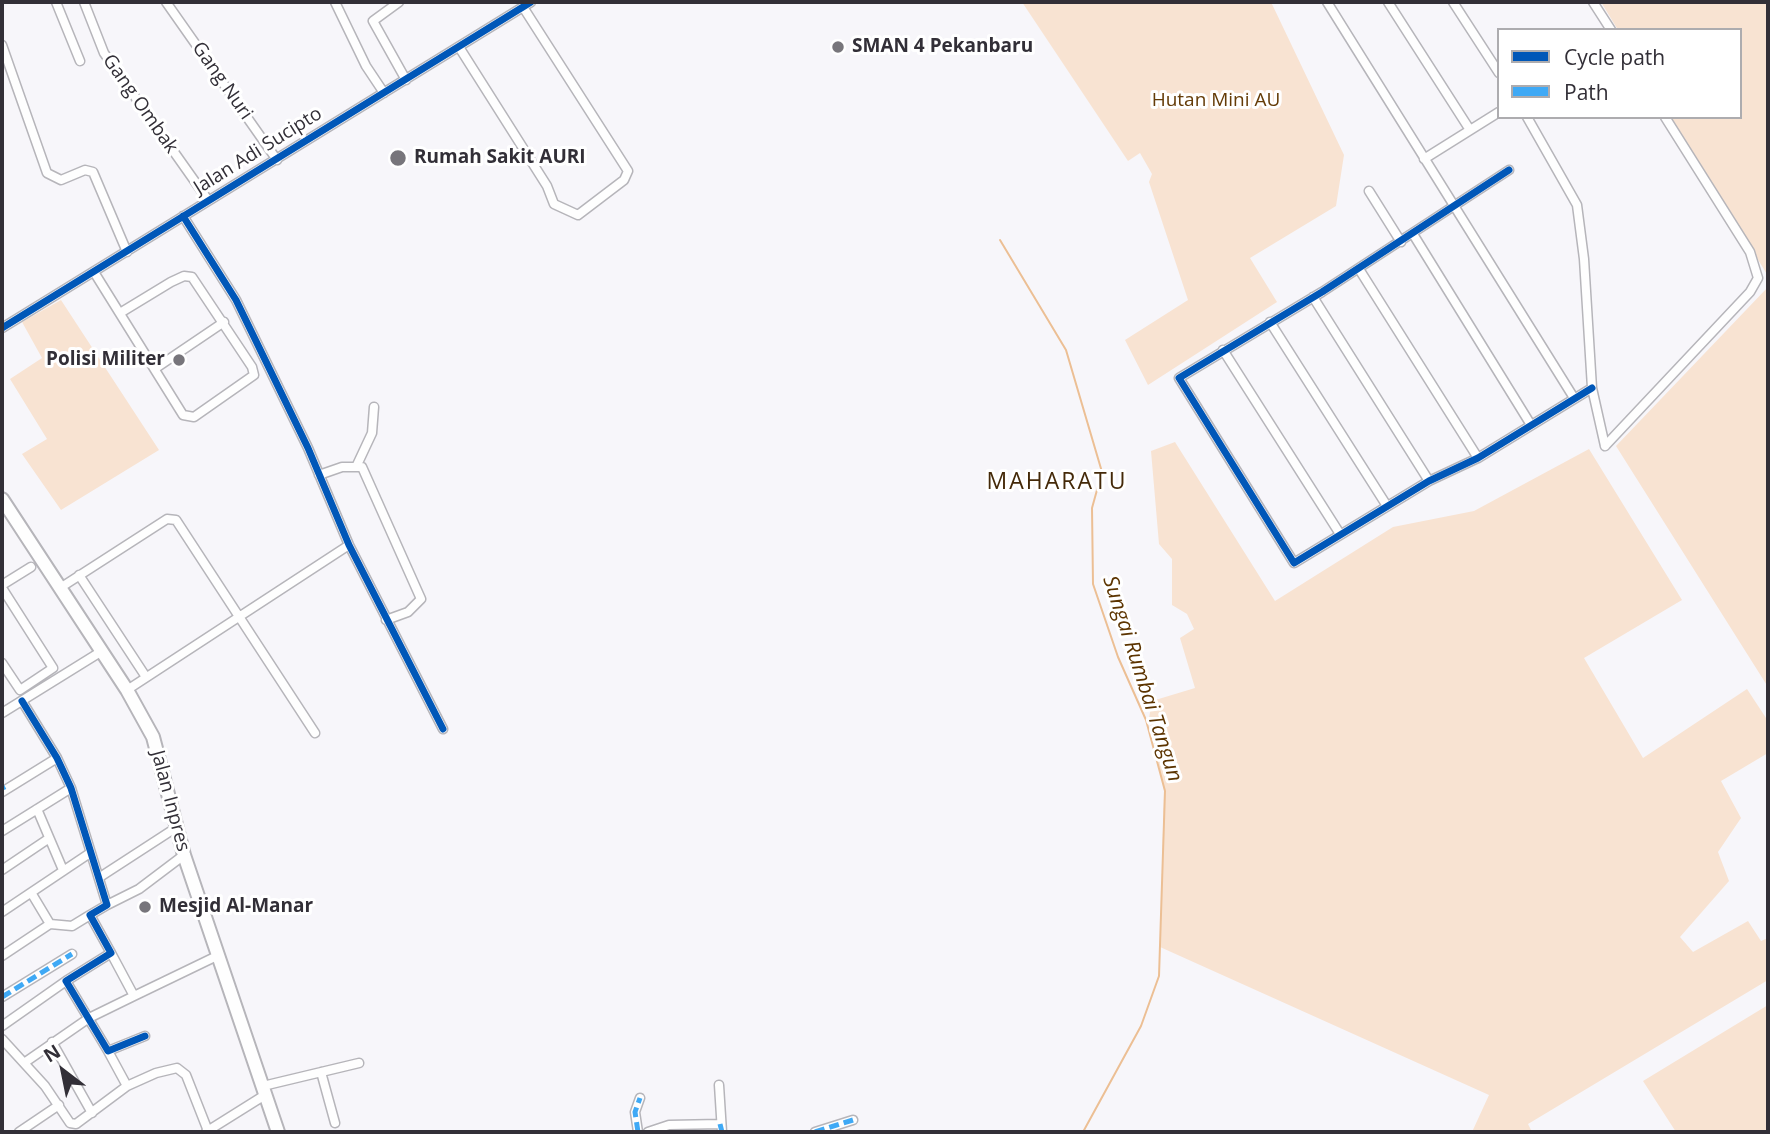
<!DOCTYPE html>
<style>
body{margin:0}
#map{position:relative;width:1770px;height:1134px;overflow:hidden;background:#f7f6fa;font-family:"Open Sans",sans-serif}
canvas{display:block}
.frame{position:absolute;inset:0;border:4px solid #322f37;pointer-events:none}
.legend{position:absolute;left:1497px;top:28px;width:245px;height:91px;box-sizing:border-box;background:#fff;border:2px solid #adacaf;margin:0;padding:9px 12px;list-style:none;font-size:21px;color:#322f37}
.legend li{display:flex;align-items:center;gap:14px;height:35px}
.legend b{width:35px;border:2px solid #adacaf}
.north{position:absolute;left:28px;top:1036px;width:70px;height:70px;-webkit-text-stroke:5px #fff;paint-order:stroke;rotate:328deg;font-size:19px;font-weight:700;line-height:28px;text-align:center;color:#322f37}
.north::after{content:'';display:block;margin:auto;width:24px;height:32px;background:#322f37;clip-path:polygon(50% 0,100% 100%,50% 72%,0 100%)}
</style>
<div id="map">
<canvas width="1770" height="1134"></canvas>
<div class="frame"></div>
<ul class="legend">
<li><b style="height:9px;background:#0057b8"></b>Cycle path</li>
<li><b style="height:9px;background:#3fa9f5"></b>Path</li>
</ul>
<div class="north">N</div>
</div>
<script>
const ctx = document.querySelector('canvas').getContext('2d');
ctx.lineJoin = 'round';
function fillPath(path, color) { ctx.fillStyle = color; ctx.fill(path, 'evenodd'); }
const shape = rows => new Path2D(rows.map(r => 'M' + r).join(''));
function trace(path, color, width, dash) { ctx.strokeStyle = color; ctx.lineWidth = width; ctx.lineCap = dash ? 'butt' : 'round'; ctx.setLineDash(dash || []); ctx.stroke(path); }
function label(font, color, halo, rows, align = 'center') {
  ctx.font = font + ' "Open Sans",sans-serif'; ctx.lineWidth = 6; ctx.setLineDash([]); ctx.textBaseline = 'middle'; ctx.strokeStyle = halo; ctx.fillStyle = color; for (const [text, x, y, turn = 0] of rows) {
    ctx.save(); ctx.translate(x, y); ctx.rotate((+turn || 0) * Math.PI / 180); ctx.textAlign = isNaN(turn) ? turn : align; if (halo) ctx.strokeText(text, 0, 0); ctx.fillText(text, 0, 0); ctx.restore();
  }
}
const green = shape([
 [1022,2,1271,2,1344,155,1336,206,1250,258,1277,302,1148,385,1125,340,1188,300,1149,182,1152,174,1140,153,1128,161],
 [1601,2,1768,2,1768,276,1671,117,1740,117,1740,30,1618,30],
 [1768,287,1768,687,1616,446],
 [61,300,159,450,61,510,22,454,47,439,10,379,42,358,22,322],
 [1175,442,1275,601,1393,527,1474,511,1589,449,1682,600,1584,658,1643,758,1747,689,1768,721,1768,753,1721,781,1741,818,1718,852,1729,881,1680,937,1693,952,1748,921,1761,941,1768,938,1768,980,1528,1124,1532,1132,1472,1132,1489,1095,1160,947,1164,790,1149,718,1152,701,1195,688,1180,638,1194,629,1187,614,1172,605,1172,559,1159,544,1151,451],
 [1768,1005,1768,1132,1676,1132,1643,1081]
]);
const stream = shape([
 [1000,240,1066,350,1102,472,1092,508,1093,584,1118,657,1146,720,1165,791,1159,976,1141,1026,1083,1132]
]);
const street = shape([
 [56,2,80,61],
 [84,2,104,53,208,200],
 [166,2,277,160],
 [335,2,366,66,384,93],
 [399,2,373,21,406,80],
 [1327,2,1574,398],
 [1388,2,1470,130],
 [1453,2,1499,73],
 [1593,2,1611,30],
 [2,45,47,173,61,180,85,170,93,172,127,252],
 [459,47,547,186,554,204,578,215,624,180,628,171,523,7],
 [1527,117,1577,205,1584,259,1592,388,1605,446],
 [1424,159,1499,112],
 [1509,170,1322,292,1179,378,1294,563,1429,481,1478,458,1592,388],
 [1369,191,1401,242],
 [183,216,236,300,308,448,349,545,443,729],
 [1413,234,1531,425],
 [1359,269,1478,458],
 [94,272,183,415,194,417,254,375,252,367,192,277,184,276,171,282,120,313],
 [1313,297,1429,481],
 [1270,322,1387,506],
 [2,328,531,2],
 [1223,350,1340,534],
 [156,368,224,322],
 [1605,446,1750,292,1758,278,1750,252,1665,117],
 [357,465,372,433,374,407],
 [319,475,342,467,362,467,421,599,408,612,386,620],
 [79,575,146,677],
 [2,585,31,567],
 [2,588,53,668,20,690,2,663],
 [60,588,167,519,176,520,315,733],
 [127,690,349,545],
 [22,701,57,758,71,788,107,905,90,915,111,953,66,981,108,1051,145,1036],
 [2,713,102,651],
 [2,792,57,758],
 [37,809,63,870],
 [2,831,71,788],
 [2,870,48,839],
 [100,877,177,827],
 [32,894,50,924,72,926,90,915],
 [107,905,139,889,184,855],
 [2,912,90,853],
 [2,956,50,924],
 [134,996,219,955],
 [2,997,72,954],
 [2,1026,66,981],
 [2,1039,45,1086,70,1123,76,1124,127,1086,156,1073,177,1068,186,1075,208,1131],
 [52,1042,92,1113],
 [108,1051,127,1086],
 [24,1063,89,1018,134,996,111,953],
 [321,1072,335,1123],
 [719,1085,722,1132],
 [263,1086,359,1063],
 [19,1132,59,1105],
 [206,1132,265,1095],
 [638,1132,635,1112,640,1098],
 [648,1132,669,1125,720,1124],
 [815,1132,853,1120]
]);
const secondary = shape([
 [2,499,127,690,153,737,184,855,278,1132]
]);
const quiet = shape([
 [2,786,4,790],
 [2,997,72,954],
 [720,1124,722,1132],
 [638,1132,635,1112,640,1098],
 [815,1132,853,1120]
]);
const cycleway = shape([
 [1509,170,1322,292,1179,378,1294,563,1429,481,1478,458,1592,388],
 [183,216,236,300,308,448,349,545,443,729],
 [2,328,531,2],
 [22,701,57,758,71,788,107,905,90,915,111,953,66,981,108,1051,145,1036]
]);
const markers = [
 [838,47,7,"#77757b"],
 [398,158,9,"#77757b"],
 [179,360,7,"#77757b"],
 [145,907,7,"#77757b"]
];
const poiNames = [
 ["SMAN 4 Pekanbaru",852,47],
 ["Rumah Sakit AURI",414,158],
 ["Polisi Militer",165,360,"right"],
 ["Mesjid Al-Manar",159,907]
];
const streetNames = [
 ["Gang Nuri",222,81,55],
 ["Gang Ombak",140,104,55],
 ["Jalan Adi Sucipto",258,151,-32],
 ["Jalan Inpres",170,801,75]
];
const parkNames = [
 ["Hutan Mini AU",1216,101]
];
const waterNames = [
 ["Sungai Rumbai Tangun",1142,679,72]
];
const quarterNames = [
 ["MAHARATU",1057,482]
];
fillPath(green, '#f8e3d2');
trace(stream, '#ecbf94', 2);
trace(street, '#b6b5ba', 11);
trace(secondary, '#b6b5ba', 16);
trace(street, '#fefefe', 8);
trace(secondary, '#fefefe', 12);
trace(quiet, '#3fa9f5', 5, [10, 5]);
trace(cycleway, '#0057b8', 7);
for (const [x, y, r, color] of markers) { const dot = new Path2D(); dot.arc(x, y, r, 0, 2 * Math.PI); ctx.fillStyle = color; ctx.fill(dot); trace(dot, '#fff', 2.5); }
label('bold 19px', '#322f37', '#fff', poiNames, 'left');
label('19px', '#322f37', '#fff', streetNames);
label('19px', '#643b07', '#fff', parkNames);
label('italic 21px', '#5c3400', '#fff', waterNames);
ctx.letterSpacing = '2px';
label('23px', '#442909', '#fff', quarterNames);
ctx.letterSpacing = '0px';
</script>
